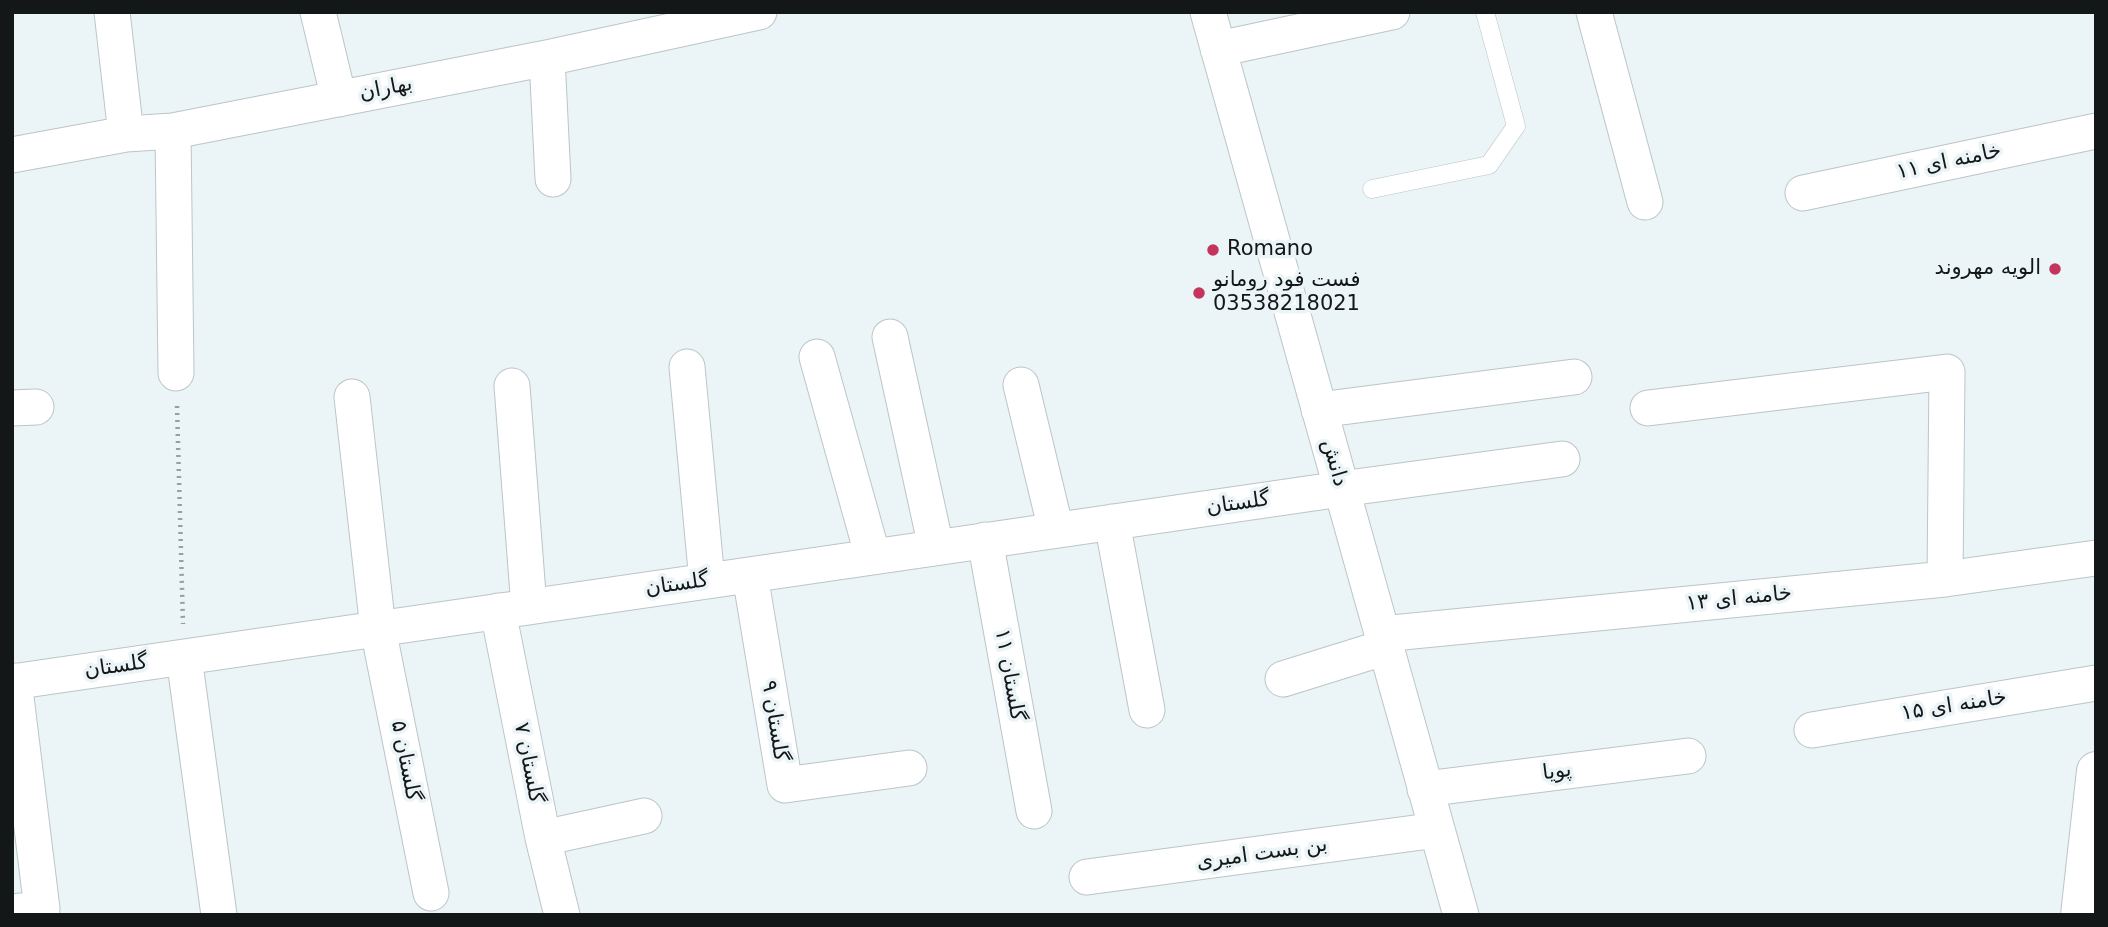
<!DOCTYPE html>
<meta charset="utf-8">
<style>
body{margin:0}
#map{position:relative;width:2108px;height:927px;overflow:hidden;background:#ebf4f6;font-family:"DejaVu Sans",sans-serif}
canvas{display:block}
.frame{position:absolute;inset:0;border:14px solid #141718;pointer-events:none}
</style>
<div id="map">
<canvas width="2108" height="927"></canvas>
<div class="frame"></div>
</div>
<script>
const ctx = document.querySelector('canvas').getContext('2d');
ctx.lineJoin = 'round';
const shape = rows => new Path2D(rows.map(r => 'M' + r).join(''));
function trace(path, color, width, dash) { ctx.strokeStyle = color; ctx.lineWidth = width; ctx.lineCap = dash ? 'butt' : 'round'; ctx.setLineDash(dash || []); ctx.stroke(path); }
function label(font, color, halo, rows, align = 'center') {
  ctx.font = font + ' "DejaVu Sans",Vazirmatn,sans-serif'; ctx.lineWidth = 7; ctx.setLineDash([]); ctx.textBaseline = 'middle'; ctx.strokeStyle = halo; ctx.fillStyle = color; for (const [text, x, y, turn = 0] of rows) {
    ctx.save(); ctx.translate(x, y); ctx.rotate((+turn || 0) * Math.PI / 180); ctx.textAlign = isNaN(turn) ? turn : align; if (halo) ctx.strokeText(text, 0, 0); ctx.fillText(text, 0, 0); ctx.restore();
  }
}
const path = shape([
 [177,406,183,624]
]);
const service = shape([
 [1372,189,1489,165,1516,126,1485,12]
]);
const minor = shape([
 [112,12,126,134],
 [318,12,339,99],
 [1208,12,1461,915],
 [1594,12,1645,202],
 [1218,49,1392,12],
 [547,58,553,179],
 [173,131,176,373],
 [12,155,126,134,173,131,547,58,759,12],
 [1803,193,2096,131],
 [890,337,936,547],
 [817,357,873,557],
 [687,367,707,581],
 [1021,385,1056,530],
 [512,386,529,607],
 [352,397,378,629,431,893],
 [12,408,36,407],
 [1648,408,1947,372,1945,579],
 [1319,410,1574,377],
 [1112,522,1147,710],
 [985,540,1034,811],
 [750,575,785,785,909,768],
 [498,611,543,838,562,915],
 [1382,634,1945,579,2096,558],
 [184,657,219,915],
 [1283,679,1386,647],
 [12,682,1341,489,1562,459],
 [1812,730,2096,683],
 [1425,789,1688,756],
 [543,838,644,816],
 [1087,877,1437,830],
 [12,912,42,909,14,681]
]);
const primary = shape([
 [2080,915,2096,771]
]);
const markers = [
 [1213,250,7,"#c3355f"],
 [2055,269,7,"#c3355f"],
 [1199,293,7,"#c3355f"]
];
const streetNames = [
 ["بهاران",386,89,-11],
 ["خامنه ای ۱۱",1949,162,-12],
 ["دانش",1334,463,74],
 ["گلستان",1238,504,-8],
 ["گلستان",677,585,-8],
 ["خامنه ای ۱۳",1739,599,-6],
 ["گلستان",116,667,-8],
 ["گلستان ۱۱",1009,675,80],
 ["خامنه ای ۱۵",1954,706,-9],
 ["گلستان ۹",774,721,81],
 ["گلستان ۵",405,761,79],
 ["گلستان ۷",528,763,79],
 ["پویا",1557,772,-7],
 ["بن بست امیری",1262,854,-8]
];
const poiNames = [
 ["Romano",1227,250],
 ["الویه مهروند",2041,269,"right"],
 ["فست فود رومانو",1213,281],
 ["03538218021",1213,305]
];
trace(service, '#bcc5c7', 19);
trace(minor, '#bcc5c7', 37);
trace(primary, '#bcc5c7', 40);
trace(path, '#989fa0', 4.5, [2, 5]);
trace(service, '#fff', 18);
trace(minor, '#fff', 35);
trace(primary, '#fff', 38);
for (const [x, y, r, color] of markers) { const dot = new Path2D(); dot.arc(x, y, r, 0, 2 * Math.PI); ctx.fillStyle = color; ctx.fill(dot); trace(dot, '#ebf4f6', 2.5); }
label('21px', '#141718', '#ebf4f6', streetNames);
label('21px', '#141718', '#ebf4f6', poiNames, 'left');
</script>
